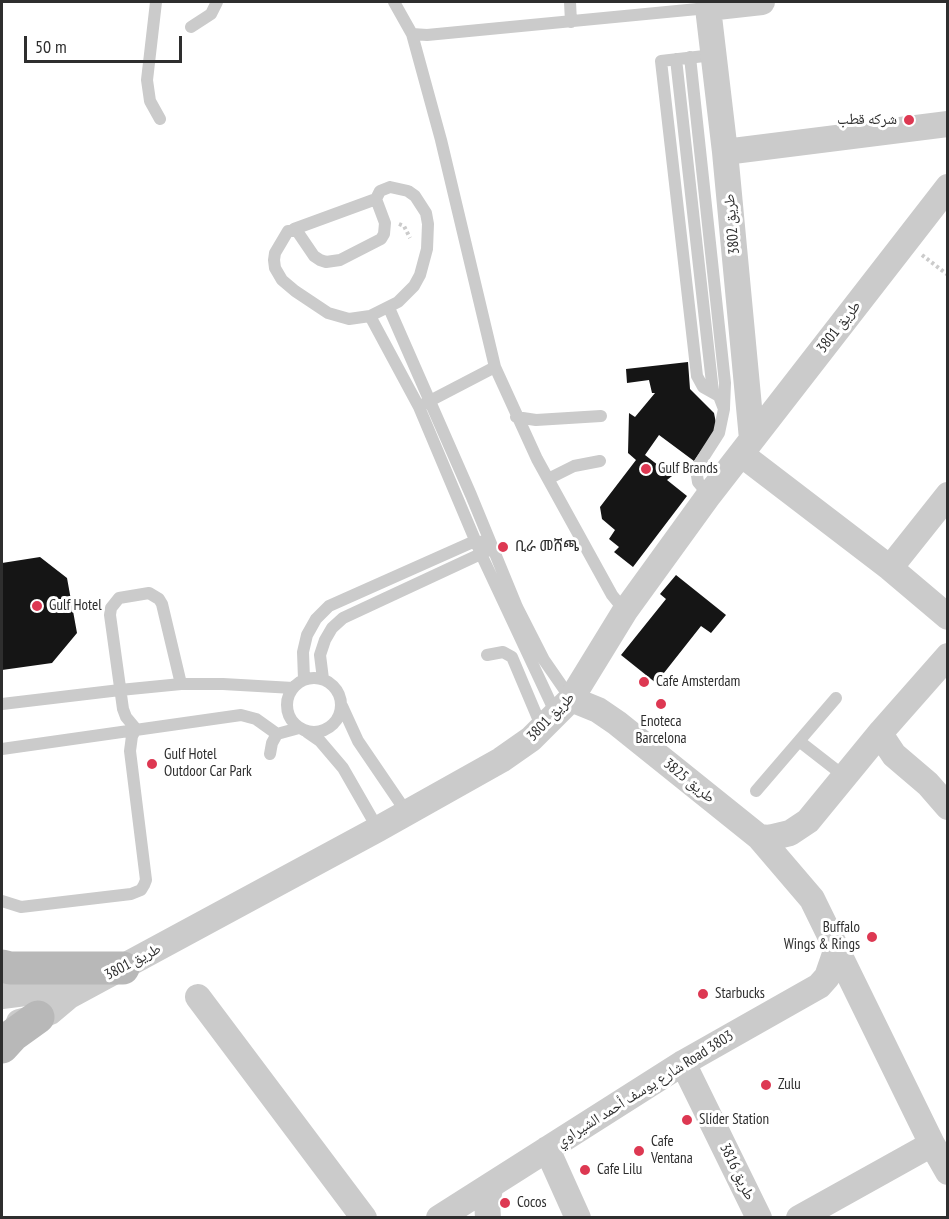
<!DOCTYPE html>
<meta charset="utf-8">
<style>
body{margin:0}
#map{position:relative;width:949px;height:1219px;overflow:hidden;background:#fff;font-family:"PT Sans Narrow",sans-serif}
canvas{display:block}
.frame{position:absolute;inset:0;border:3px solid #2e2e2e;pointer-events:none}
.scale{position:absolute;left:24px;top:36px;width:158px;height:27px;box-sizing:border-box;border:3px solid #2e2e2e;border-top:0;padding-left:8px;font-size:18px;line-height:21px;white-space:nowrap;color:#2e2e2e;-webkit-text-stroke:4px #fff;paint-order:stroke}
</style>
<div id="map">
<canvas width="949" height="1219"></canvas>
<div class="frame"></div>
<div class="scale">50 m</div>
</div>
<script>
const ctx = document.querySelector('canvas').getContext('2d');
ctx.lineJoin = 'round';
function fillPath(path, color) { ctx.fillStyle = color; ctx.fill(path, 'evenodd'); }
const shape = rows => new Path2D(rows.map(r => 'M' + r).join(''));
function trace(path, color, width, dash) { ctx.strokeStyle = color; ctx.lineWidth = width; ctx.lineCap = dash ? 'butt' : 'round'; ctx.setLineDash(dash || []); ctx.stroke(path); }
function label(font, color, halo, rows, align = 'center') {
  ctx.font = font + ' "PT Sans Narrow","Noto Naskh Arabic","Noto Sans Ethiopic",sans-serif'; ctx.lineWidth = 6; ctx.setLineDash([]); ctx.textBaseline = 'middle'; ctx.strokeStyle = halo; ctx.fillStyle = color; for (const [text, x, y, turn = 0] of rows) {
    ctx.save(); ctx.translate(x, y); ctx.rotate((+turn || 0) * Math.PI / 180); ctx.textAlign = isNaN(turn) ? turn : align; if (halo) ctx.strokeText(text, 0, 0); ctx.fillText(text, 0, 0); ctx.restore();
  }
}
const building = shape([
 [688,362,690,389,714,413,717,428,694,461,659,435,645,455,672,476,667,480,687,496,633,567,614,552,619,547,609,539,615,530,602,519,600,507,636,460,628,453,629,413,635,417,655,393,652,393,649,380,627,383,626,369],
 [40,557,67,578,77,633,52,663,2,670,2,563],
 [676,575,726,615,711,633,701,626,656,683,621,655,666,599,660,594]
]);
const path = shape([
 [399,224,404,226,410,238],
 [922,255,948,275]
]);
const service = shape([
 [156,2,147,80,150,101,160,119],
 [394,2,412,34,441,140,495,367,537,459,612,595,625,611],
 [570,2,571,22],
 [191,27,211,14,217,2],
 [412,34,427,35,708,8,708,7],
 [690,57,725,383,724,408],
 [676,59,713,392],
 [390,187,408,191,415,196,426,213,428,224,427,249,420,275,414,286,398,302,370,316,349,319,328,313,295,291,282,280,275,268,274,260,275,253,288,231,297,231,314,256,320,260,326,262,340,260,381,239,384,234,385,223,376,199,380,191,390,187],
 [294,229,376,199],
 [389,308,471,495,517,607,544,660,571,699],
 [370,316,419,407,481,554,556,714],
 [422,405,495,367],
 [516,417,536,420,601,416],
 [548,479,574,466,600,461],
 [709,495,698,482,696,469,719,433,724,409,719,396,703,387,697,376,661,61,713,55],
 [487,655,503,652,512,657,542,728],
 '287 705a27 27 0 1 1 54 0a27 27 0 1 1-54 0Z',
 [304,679,303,652,307,635,316,619,329,606,475,541,481,542],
 [323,679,320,655,325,640,332,628,343,618,487,551],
 [2,704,120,690,181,684,223,684,293,688],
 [342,706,358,741,407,813],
 [307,732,320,741,343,768,378,829],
 [799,741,844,776],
 [2,749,241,715,256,719,277,734,299,728],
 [270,754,272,743,277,734],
 [756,791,836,698],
 [2,901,21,907,131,894,141,890,144,885,146,880,130,751,132,736,136,729,126,717,123,709,110,615,111,608,119,598,149,593,159,599,162,604,181,684]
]);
const minor = shape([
 [725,152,948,124],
 [752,439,725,152,708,8,762,2],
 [741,454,890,568,948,617],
 [890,568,948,495],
 [571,699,598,710,617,723,759,837,812,899,932,1144,948,1172],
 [881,732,884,740,894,755,928,784,948,807],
 [759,837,769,838,790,833,808,821,881,732,948,656],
 [2,996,41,991,69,996],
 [198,997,364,1218],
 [19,1022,38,1017,50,1012,69,996,378,829,501,760,531,739,571,699,625,611,709,495,948,187],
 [683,1063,759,1218],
 [547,1149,578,1218],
 [439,1218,683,1063,819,986,827,977,836,951],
 [488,1218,487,1201,491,1185],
 [799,1218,932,1144]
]);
const secondary = shape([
 [2,966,10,968,123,968],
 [2,1047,13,1035,38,1017]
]);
const markers = [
 [909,120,6,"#dd3852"],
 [646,469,6,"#dd3852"],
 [503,547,6,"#dd3852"],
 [37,606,6,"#dd3852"],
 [644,682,6,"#dd3852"],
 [661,704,6,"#dd3852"],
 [152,764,6,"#dd3852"],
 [872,937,6,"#dd3852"],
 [703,994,6,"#dd3852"],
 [766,1085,6,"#dd3852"],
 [687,1120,6,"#dd3852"],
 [639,1151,6,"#dd3852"],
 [585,1170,6,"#dd3852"],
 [505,1203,6,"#dd3852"]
];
const poiNames = [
 ["شركه قطب",897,120,"right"],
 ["Gulf Brands",658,469],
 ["ቢራ መሸጫ",515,547],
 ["Gulf Hotel",49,606],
 ["Cafe Amsterdam",656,682],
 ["Enoteca",661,722,"center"],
 ["Barcelona",661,739,"center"],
 ["Gulf Hotel",164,755],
 ["Outdoor Car Park",164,772],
 ["Buffalo",860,928,"right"],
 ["Wings & Rings",860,945,"right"],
 ["Starbucks",715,994],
 ["Zulu",778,1085],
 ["Slider Station",699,1120],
 ["Cafe",651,1142],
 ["Ventana",651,1159],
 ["Cafe Lilu",597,1170],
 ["Cocos",517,1203]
];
const streetNames = [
 ["طريق 3802",732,224,-95],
 ["طريق 3801",839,327,-52],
 ["طريق 3801",551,717,-46],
 ["طريق 3825",689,781,39],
 ["طريق 3801",133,962,-28],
 ["شارع يوسف أحمد الشيراوي Road 3803",645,1089,-32],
 ["طريق 3816",737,1172,64]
];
fillPath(building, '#151515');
trace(path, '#cbcbcb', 4, [3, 3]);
trace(service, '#cbcbcb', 12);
trace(minor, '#cbcbcb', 26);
trace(secondary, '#b8b8b8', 33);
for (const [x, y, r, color] of markers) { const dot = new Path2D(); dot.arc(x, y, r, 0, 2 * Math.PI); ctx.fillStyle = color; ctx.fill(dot); trace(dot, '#fff', 2); }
label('15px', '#2e2e2e', '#fff', poiNames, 'left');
label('15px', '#2e2e2e', '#fff', streetNames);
</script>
